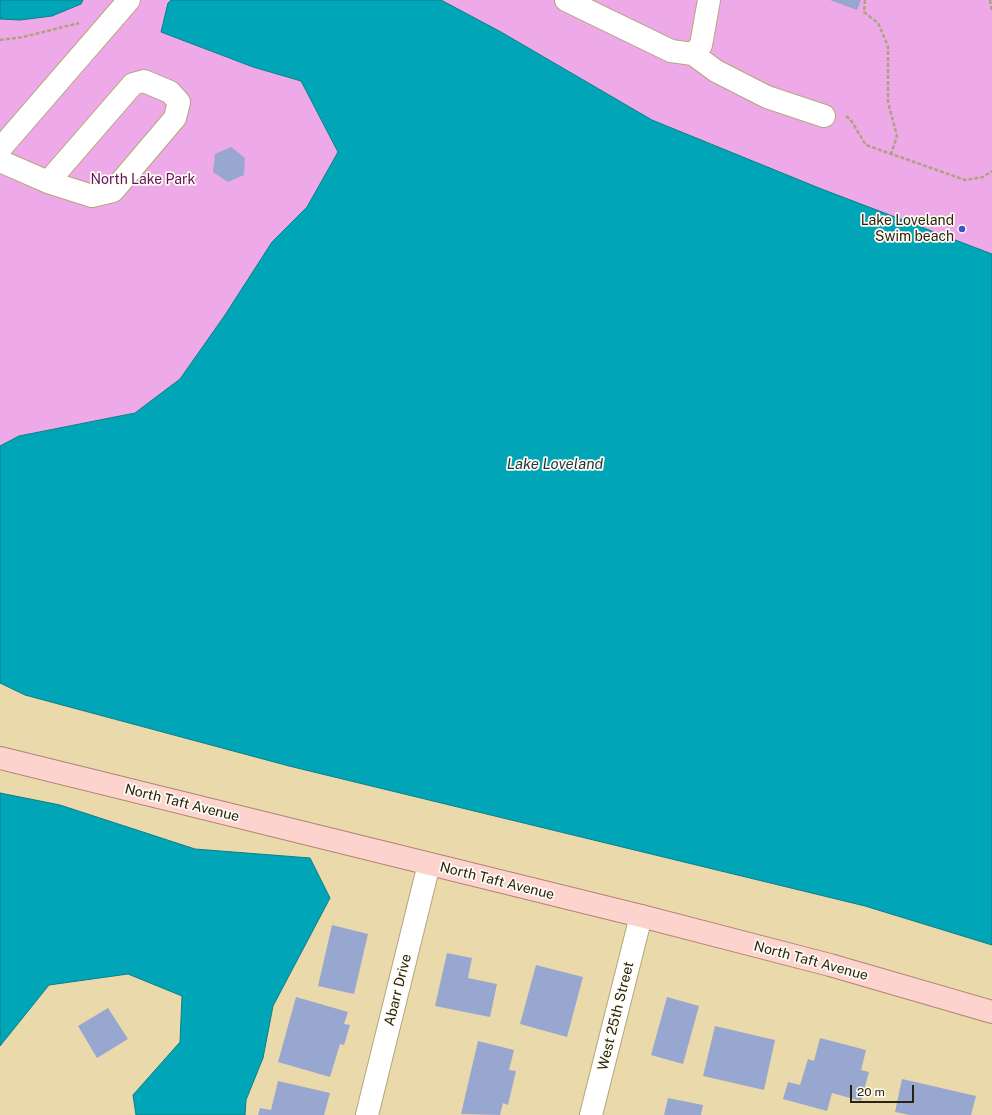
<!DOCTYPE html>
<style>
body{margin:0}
#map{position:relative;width:992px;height:1115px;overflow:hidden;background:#ead9ab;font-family:"Public Sans",sans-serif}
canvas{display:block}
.scale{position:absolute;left:850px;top:1085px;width:64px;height:18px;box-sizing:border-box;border:2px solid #2a2312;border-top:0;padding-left:5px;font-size:12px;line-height:14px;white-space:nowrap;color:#2a2312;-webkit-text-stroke:3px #fefbf2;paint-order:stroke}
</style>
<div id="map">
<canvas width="992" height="1115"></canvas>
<div class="scale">20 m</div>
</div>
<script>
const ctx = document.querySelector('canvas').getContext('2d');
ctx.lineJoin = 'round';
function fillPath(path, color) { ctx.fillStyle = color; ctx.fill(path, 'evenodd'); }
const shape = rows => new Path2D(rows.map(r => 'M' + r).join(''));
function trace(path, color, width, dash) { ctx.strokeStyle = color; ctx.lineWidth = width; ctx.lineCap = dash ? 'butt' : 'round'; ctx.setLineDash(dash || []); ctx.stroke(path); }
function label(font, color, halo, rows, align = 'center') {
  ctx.font = font + ' "Public Sans",sans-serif'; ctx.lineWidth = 3.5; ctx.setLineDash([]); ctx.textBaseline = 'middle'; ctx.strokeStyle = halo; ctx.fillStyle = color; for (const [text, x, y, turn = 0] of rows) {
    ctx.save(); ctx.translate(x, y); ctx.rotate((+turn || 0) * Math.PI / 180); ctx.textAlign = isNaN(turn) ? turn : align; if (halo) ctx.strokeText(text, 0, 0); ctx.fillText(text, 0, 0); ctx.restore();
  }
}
const green = shape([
 [0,0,171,0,168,3,162,32,253,67,301,81,338,152,307,207,272,242,225,315,180,379,135,413,19,436,0,446],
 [441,0,992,0,992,254,819,188,652,120,501,32]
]);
const water = shape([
 [0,0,83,0,81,4,52,16,20,20,0,19,0,0],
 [171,0,441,0,501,32,652,120,819,188,992,254,992,945,865,906,289,766,25,695,0,683,0,446,19,436,135,413,180,379,225,315,272,242,307,207,338,152,301,81,253,67,161,32,168,3,171,0],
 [0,793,60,805,195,849,310,858,330,898,273,1006,263,1058,246,1100,245,1115,136,1115,133,1095,180,1042,182,996,128,974,49,985,0,1046,0,793]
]);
const building = shape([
 [830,0,861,0,857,10],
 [231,147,245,158,244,175,228,182,213,172,215,154],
 [332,925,368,934,354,994,318,986],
 [447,953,472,958,468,978,497,984,490,1017,435,1006],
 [536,965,583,977,567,1037,520,1024],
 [296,997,348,1012,344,1024,350,1025,344,1045,340,1044,330,1077,278,1062],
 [667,997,699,1006,683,1064,651,1055],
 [108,1008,128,1039,97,1058,78,1026],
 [715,1026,775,1040,764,1090,703,1076],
 [820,1038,866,1050,861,1070,869,1072,861,1101,832,1093,827,1111,783,1099,788,1082,800,1085,808,1059,814,1061],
 [478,1041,514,1050,509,1070,516,1071,508,1105,503,1103,500,1115,461,1114],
 [902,1079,976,1096,971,1115,910,1115,895,1112],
 [278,1081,330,1093,324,1115,258,1115,260,1108,271,1110],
 [668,1098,703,1105,701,1115,664,1115]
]);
const path = shape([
 [865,0,864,12,878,23,888,46,888,102,897,136,891,154],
 [990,0,992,11],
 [0,40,23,37,79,23],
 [846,116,850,119,866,145,965,180,983,177,992,171]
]);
const minor = shape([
 [566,0,671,51,693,54,701,45,709,0],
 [693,54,716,71,767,97,824,116],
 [0,149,129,0],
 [0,161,48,182,92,196,113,191,175,118,179,102,170,92,144,81,133,84,48,182],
 [367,1115,429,864],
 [591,1115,641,916]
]);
const major = shape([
 [0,758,641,916,830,965,992,1012]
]);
const markers = [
 [962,229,4,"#3b54c6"]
];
const parkNames = [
 ["North Lake Park",143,180]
];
const poiNames = [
 ["Lake Loveland",954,221],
 ["Swim beach",954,237]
];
const streetNames = [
 ["North Taft Avenue",182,803,14],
 ["North Taft Avenue",497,881,14],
 ["North Taft Avenue",811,961,15],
 ["Abarr Drive",398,990,-76],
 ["West 25th Street",616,1016,-76]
];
const waterNames = [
 ["Lake Loveland",555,464]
];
fillPath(green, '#eea9e8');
fillPath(water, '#00a5b8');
trace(water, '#0d7e86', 1);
fillPath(building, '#98a7d0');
trace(minor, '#b6a57a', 24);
trace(major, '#b18376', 24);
trace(path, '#b0a27d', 2.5, [4, 2]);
trace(minor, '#fff', 22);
trace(major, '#fcd4cd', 22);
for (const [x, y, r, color] of markers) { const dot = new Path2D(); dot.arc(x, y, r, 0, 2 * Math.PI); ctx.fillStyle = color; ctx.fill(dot); trace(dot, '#fefbf2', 1.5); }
label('14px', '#5f145d', '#fefbf2', parkNames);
label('14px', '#2a2312', '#fefbf2', poiNames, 'right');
label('14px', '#2a2312', '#fefbf2', streetNames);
label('italic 15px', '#1b373c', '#fefbf2', waterNames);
</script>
